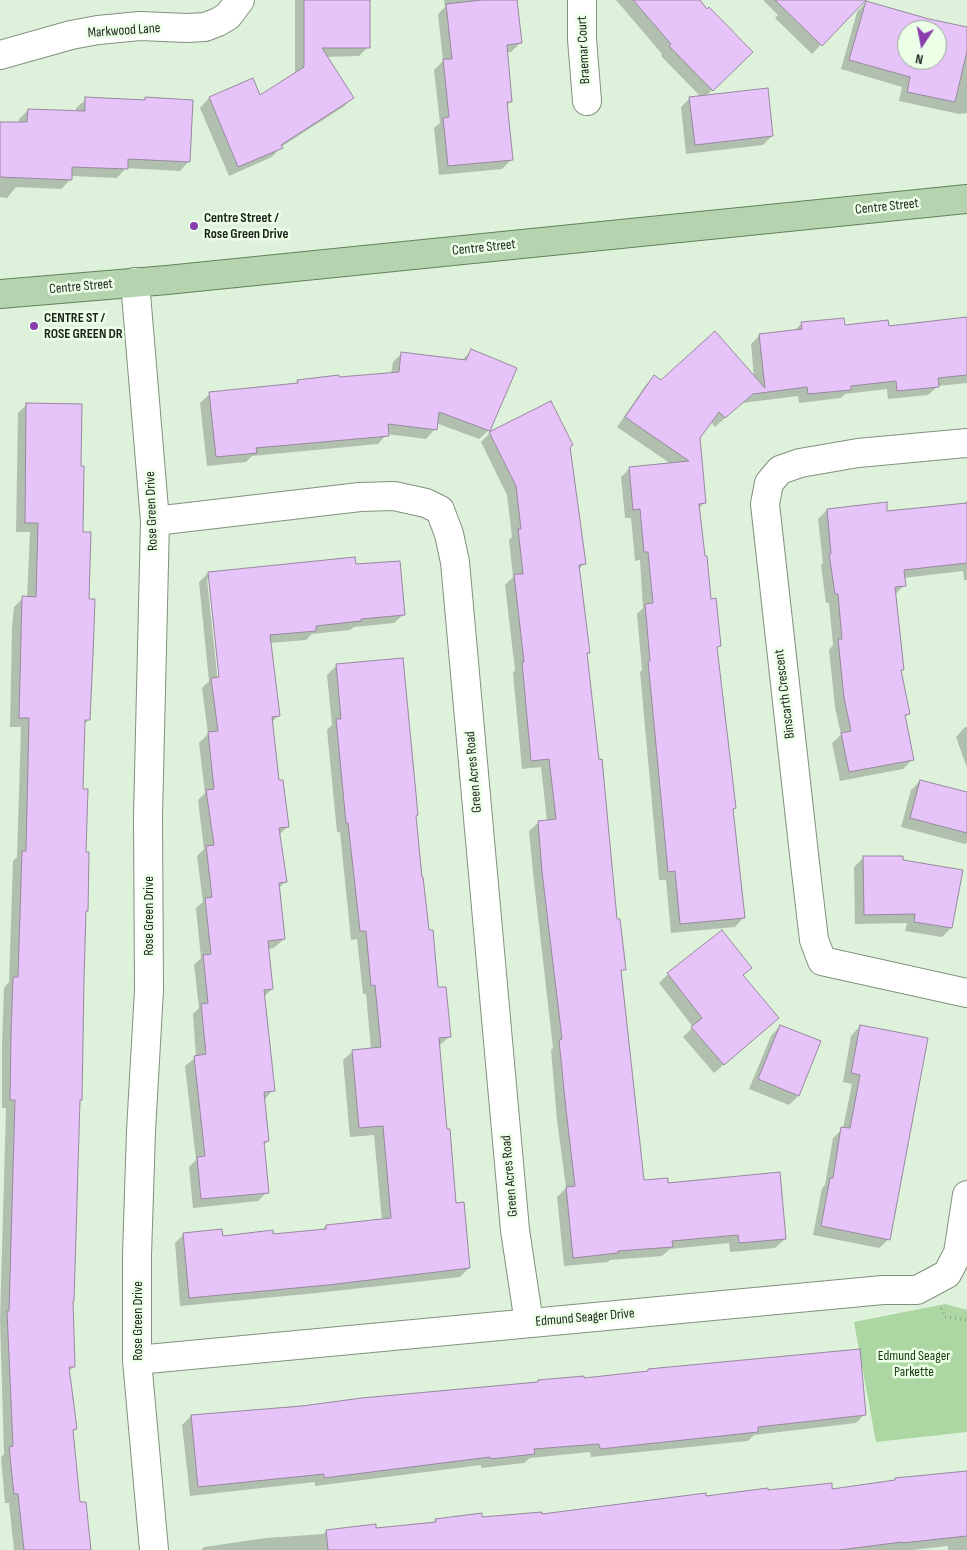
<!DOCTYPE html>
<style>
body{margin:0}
#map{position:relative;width:967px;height:1550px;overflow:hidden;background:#def1da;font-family:"Sofia Sans Condensed",sans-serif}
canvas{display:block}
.north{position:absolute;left:897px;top:20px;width:50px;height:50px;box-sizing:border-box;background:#ecffe7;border:1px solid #99a795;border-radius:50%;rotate:191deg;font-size:14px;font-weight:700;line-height:20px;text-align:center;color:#1c231b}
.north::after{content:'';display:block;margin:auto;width:18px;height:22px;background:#8a3dae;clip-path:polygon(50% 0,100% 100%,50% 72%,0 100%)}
</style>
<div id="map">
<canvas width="967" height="1550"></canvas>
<div class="north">N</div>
</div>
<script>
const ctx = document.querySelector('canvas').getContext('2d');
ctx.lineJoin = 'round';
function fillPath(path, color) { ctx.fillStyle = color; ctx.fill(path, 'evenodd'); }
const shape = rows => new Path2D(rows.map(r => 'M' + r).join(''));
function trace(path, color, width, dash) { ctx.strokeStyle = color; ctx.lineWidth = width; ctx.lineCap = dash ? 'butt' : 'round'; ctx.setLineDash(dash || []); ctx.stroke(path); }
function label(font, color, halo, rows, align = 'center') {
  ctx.font = font + ' "Sofia Sans Condensed",sans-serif'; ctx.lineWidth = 5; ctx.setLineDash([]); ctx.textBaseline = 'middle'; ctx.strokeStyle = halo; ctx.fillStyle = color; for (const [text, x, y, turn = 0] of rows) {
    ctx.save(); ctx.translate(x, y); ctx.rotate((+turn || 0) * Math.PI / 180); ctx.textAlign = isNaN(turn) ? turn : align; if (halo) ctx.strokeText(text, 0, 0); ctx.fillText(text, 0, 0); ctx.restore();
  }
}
const green = shape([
 [945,1304,967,1310,967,1432,876,1442,854,1322]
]);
const shadow = shape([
 [295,0,369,0,368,47,359,56,326,57,353,98,343,107,281,147,272,157,229,176,200,108,209,98,252,80,260,97,295,75],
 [444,0,516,0,520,43,511,52,506,52,511,101,506,106,512,159,502,169,439,175,434,128,440,123,434,70,443,61,438,14,445,7],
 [616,0,698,0,751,52,706,96,772,136,763,145,686,154,681,107,690,98,701,97,661,56,662,54],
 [763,0,864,0,812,54,775,18,778,15],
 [866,2,928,20,967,28,967,113,959,114,899,101,902,87,841,69,857,12],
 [907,30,937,30,937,60,907,60],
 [86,99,143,101,146,99,189,161,180,171,126,168,117,178,71,176,71,179,61,189,16,187,7,198,0,197,0,123,19,123,19,119,28,110,76,112,76,108],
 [967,318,967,383,938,386,928,395,888,399,887,389,845,394,841,398,799,403,798,396,742,403,715,427,710,421,698,438,704,503,699,508,710,600,719,646,716,649,735,808,732,811,744,917,735,927,671,933,666,880,659,880,640,672,642,670,637,614,643,608,640,560,635,561,631,518,625,518,621,477,630,468,671,464,617,427,645,386,654,377,661,381,754,377,751,344,760,335,794,331,801,324,844,327,887,327],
 [471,351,489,430,479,439,436,423,435,429,426,439,387,434,378,444,252,456,246,462,207,466,200,403,210,394,295,384,298,381,391,374,393,362,402,353,461,361],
 [27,404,80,468,81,533,88,600,89,719,84,725,82,790,83,979,81,1100,79,1102,72,1302,74,1367,68,1372,75,1429,72,1432,79,1504,90,1550,14,1550,9,1503,5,1503,1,1457,4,1454,0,1320,6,1108,2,1108,2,1044,4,988,9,982,13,861,17,857,21,727,10,727,12,628,14,607,23,598,27,598,30,532,16,532,18,413],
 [490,433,569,448,584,564,578,570,589,652,586,655,616,921,624,969,620,973,643,1181,667,1184,785,1239,775,1248,730,1252,729,1243,670,1249,662,1256,610,1260,608,1262,564,1266,557,1197,566,1188,557,1120,551,1050,553,1048,534,882,529,831,539,822,547,821,541,767,522,769,513,673,515,670,505,585,513,577,509,540,512,537,507,495,481,442],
 [967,501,967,580,964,580,963,571,903,578,904,585,895,595,903,669,900,672,908,714,904,718,912,760,903,769,840,781,832,743,841,735,835,707,829,650,833,645,829,603,826,603,821,565,823,563,818,519,827,510,886,512,963,504],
 [355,566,404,614,394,623,354,627,350,630,312,634,306,640,270,643,279,715,272,722,278,781,288,826,279,835,285,882,278,889,284,939,274,948,268,949,272,989,264,997,273,1090,264,1100,268,1141,263,1146,267,1192,258,1201,193,1208,189,1167,196,1160,185,1066,196,1057,193,1014,199,1008,194,965,201,958,196,908,203,902,197,856,204,849,198,800,205,793,199,743,208,734,202,688,209,681,199,582,208,573],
 [207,579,210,579,221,683,218,683],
 [337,665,415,817,427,931,437,989,450,1036,439,1046,446,1130,455,1204,469,1268,460,1277,317,1293,180,1306,175,1243,184,1234,221,1237,272,1235,322,1230,326,1226,382,1221,374,1135,350,1137,343,1060,353,1051,371,1049,366,994,363,994,357,939,351,940,340,832,337,832,327,730,332,725,327,675],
 [965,727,967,727,967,768,956,737],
 [920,781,967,793,967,842,965,844,901,827,911,790],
 [864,857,902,861,951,928,942,937,905,931,907,923,855,924,854,867],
 [722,931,751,968,742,976,778,1018,714,1073,683,1037,693,1027,659,983,668,974],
 [780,1026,798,1096,789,1105,749,1089,771,1036],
 [860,1026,889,1239,879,1248,813,1235,822,1188,825,1185,833,1138,843,1128,852,1084,843,1082,851,1036],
 [648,1370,865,1414,856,1423,754,1435,748,1441,591,1457,590,1452,530,1458,524,1463,481,1468,481,1465,315,1486,315,1482,190,1496,182,1425,191,1416,583,1379,646,1372],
 [967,1472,967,1550,948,1550,948,1546,912,1550,201,1550,204,1547,266,1538,323,1534,327,1531,375,1529,432,1524,436,1520,541,1515,767,1491,831,1490,893,1482,896,1479]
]);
const building = shape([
 [304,0,370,0,370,48,322,48,354,98,281,145,283,148,238,167,209,97,253,78,260,95,304,67,304,0],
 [481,0,517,0,522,43,507,45,512,102,507,102,513,160,448,166,443,118,449,117,443,59,452,59,446,4,481,0],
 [633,0,700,0,707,9,709,7,753,52,713,91,669,46,671,44,633,0],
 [775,0,866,0,822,46,775,0],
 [866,1,929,19,967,27,967,51,955,102,907,92,910,77,849,60,866,1],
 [907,30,937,30,937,60,907,60,907,30],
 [768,88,773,136,695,145,689,97,768,88],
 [85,97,145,100,145,97,193,100,190,162,128,159,128,169,72,167,72,180,0,177,0,122,27,122,28,109,85,111,85,97],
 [967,317,967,375,938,378,939,387,897,391,896,381,851,386,851,390,808,394,807,387,753,394,725,418,719,412,700,438,706,503,699,504,705,556,707,556,711,599,716,598,721,646,717,647,736,808,733,809,745,918,680,924,675,871,668,872,648,661,650,661,645,604,653,603,648,552,644,552,640,509,633,510,629,467,689,461,625,417,654,375,661,380,715,331,765,388,759,334,802,329,801,322,844,318,845,325,888,320,889,326,967,317],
 [471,349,517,368,490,431,439,412,437,430,388,424,389,436,256,448,257,453,216,457,209,392,298,383,297,380,339,375,339,377,399,372,401,352,466,360,471,349],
 [551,401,573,445,570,447,586,564,579,565,590,653,587,653,599,760,602,759,617,919,620,919,626,970,621,970,644,1180,668,1178,668,1183,780,1172,786,1239,739,1243,738,1235,672,1241,673,1247,618,1251,618,1253,573,1258,566,1187,575,1186,566,1110,559,1040,562,1039,542,872,538,821,556,819,549,759,531,761,522,662,524,662,514,574,523,574,518,529,521,529,516,486,489,432,551,401],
 [26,403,82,404,81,466,84,466,83,532,91,532,89,599,95,599,93,655,90,720,85,720,83,789,88,789,86,852,89,852,88,911,86,911,84,979,82,1100,80,1100,74,1301,73,1301,75,1367,69,1367,77,1429,73,1430,80,1502,86,1502,91,1550,24,1550,18,1494,14,1494,9,1447,13,1446,7,1311,9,1311,15,1100,10,1100,11,1034,13,977,18,977,22,851,26,851,29,718,19,718,22,596,36,597,38,523,25,523,26,403],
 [887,502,887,511,967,503,967,563,904,570,906,586,895,587,904,670,901,670,910,714,905,715,914,760,849,772,841,733,851,731,844,698,838,639,842,639,838,594,835,594,829,554,831,554,827,509,887,502],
 [355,557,356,564,400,561,405,615,361,619,361,621,316,626,316,631,270,635,280,716,272,717,279,780,283,780,289,827,279,828,287,882,279,883,285,939,268,941,273,989,264,990,275,1091,264,1092,269,1141,264,1142,269,1193,201,1199,197,1157,205,1156,194,1056,206,1054,201,1004,208,1003,203,955,211,954,205,898,212,897,206,846,214,845,206,790,214,789,208,732,218,731,211,678,219,677,208,572,355,557],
 [403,658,418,815,416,816,422,877,423,877,429,930,433,930,438,987,446,987,451,1037,439,1038,447,1129,450,1129,456,1203,464,1202,470,1268,328,1285,189,1298,183,1233,222,1229,223,1236,273,1230,273,1234,326,1229,326,1225,391,1218,383,1126,359,1128,352,1050,381,1047,375,985,371,986,366,931,360,931,348,823,346,823,336,719,341,719,336,664,403,658],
 [920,780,967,792,967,833,910,818,920,780],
 [863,856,903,856,903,860,963,870,952,928,914,922,915,914,864,915,863,856],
 [722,930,752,968,743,975,779,1018,724,1065,691,1027,702,1018,667,973,722,930],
 [780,1025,821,1041,799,1096,758,1079,780,1025],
 [860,1025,928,1038,890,1240,821,1226,830,1178,833,1178,841,1127,850,1128,860,1075,851,1073,860,1025],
 [860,1349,866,1415,758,1427,758,1432,600,1449,599,1444,534,1449,535,1454,490,1459,490,1457,324,1478,324,1474,198,1487,191,1415,302,1406,362,1398,538,1382,538,1380,584,1376,584,1378,648,1371,648,1369,860,1349],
 [967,1471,967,1536,902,1543,902,1542,839,1550,328,1550,326,1530,376,1524,376,1528,436,1522,435,1519,482,1513,482,1517,542,1512,542,1514,706,1493,706,1496,768,1488,768,1490,832,1483,832,1489,895,1480,895,1478,967,1471]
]);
const path = shape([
 [941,1308,945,1317,967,1320]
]);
const minor = shape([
 [582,0,582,39,587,101],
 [0,55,71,35,98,30,140,26,187,28,205,27,218,22,228,16,240,0],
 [135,282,155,521,148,816,149,990,141,1131,137,1255,137,1360,154,1550],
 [967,443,858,453,800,463,780,470,769,483,765,504,805,863,814,940,822,961,967,993],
 [155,521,360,497,394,496,426,503,440,510,449,534,455,562,515,1230,529,1323],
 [137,1360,883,1290,917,1290,947,1274,958,1253,967,1195]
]);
const major = shape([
 [0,294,167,280,967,199]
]);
const markers = [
 [194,226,5,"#8a3dae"],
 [34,326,5,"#8a3dae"]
];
const streetNames = [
 ["Markwood Lane",124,31,-4],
 ["Braemar Court",584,50,-93],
 ["Centre Street",887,207,-6],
 ["Centre Street",484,248,-6],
 ["Centre Street",81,287,-5],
 ["Rose Green Drive",152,511,-92],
 ["Binscarth Crescent",785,694,-97],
 ["Green Acres Road",474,772,-95],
 ["Rose Green Drive",149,916,-90],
 ["Green Acres Road",510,1176,-95],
 ["Edmund Seager Drive",585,1318,-5],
 ["Rose Green Drive",138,1321,-90]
];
const poiNames = [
 ["Centre Street /",204,218],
 ["Rose Green Drive",204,234],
 ["CENTRE ST /",44,318],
 ["ROSE GREEN DR",44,334]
];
const parkNames = [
 ["Edmund Seager",914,1356],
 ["Parkette",914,1372]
];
fillPath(green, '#acd7a3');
fillPath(shadow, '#0003');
fillPath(building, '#e6c4fa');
trace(building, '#96889e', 1);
trace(minor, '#80927d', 30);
trace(major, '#608259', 30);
trace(path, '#92a08f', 3, [1, 4]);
trace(minor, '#fff', 28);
trace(major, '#b6d3b0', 28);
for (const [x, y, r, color] of markers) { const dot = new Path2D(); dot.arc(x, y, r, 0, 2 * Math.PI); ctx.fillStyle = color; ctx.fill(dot); trace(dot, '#ecffe7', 2); }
label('14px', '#1c231b', '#ecffe7', streetNames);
label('bold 14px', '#1c231b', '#ecffe7', poiNames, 'left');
label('14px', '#16390e', '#ecffe7', parkNames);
</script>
